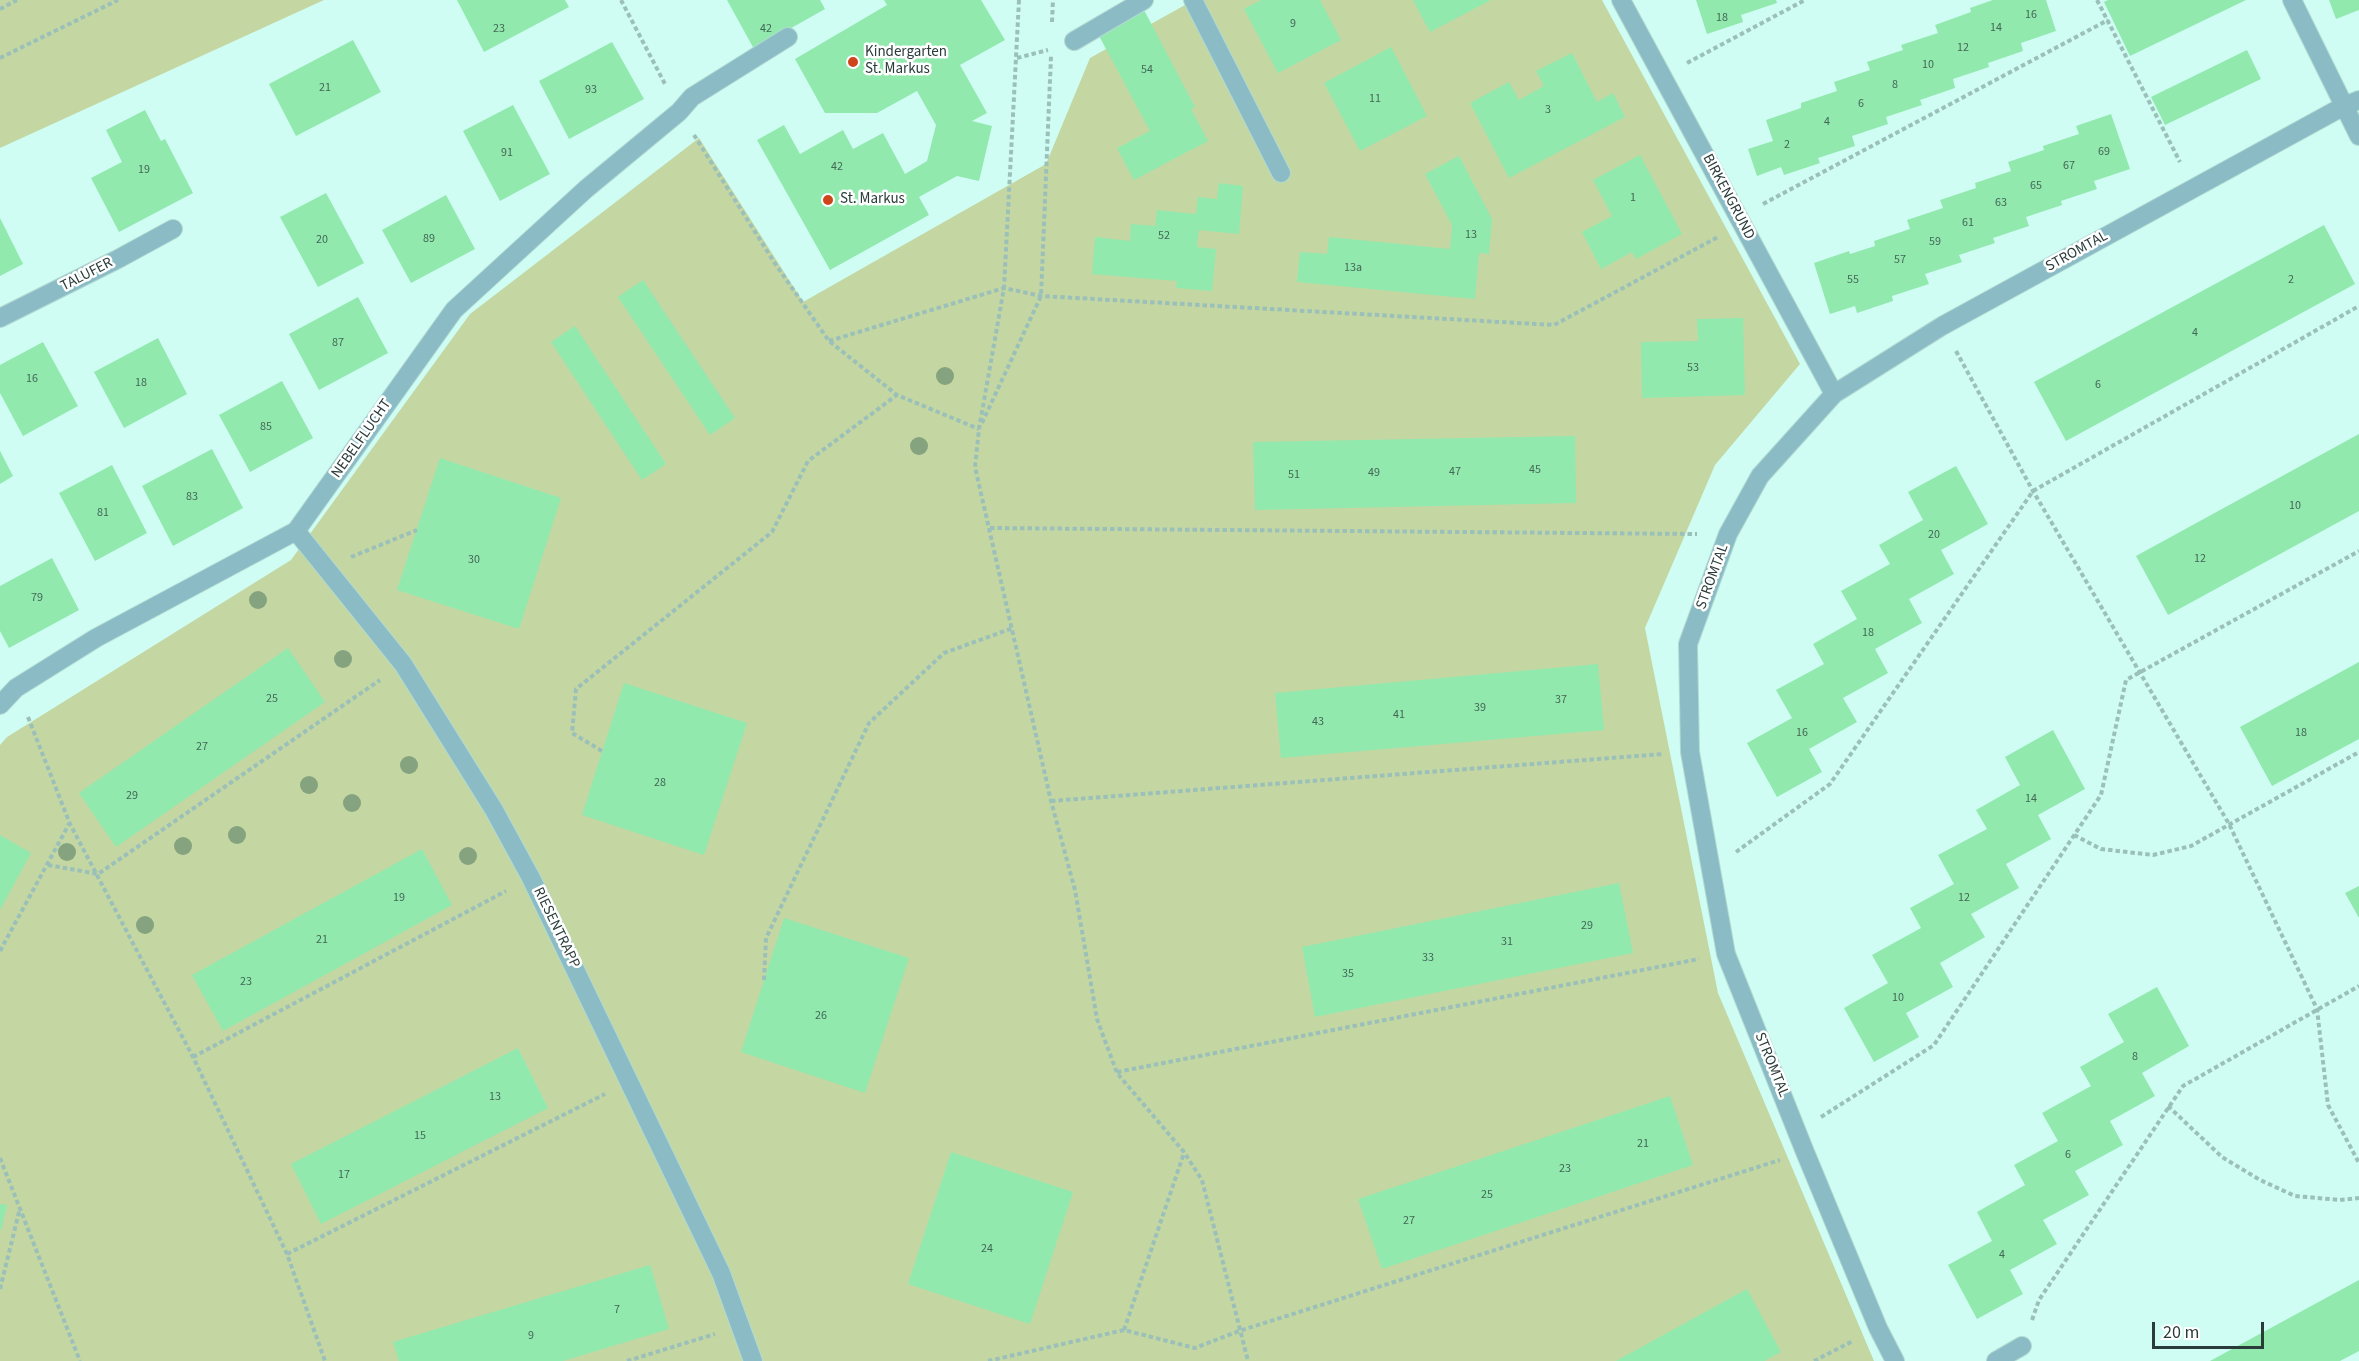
<!DOCTYPE html>
<style>
body{margin:0}
#map{position:relative;width:2359px;height:1361px;overflow:hidden;background:#cffdf4;font-family:"Source Sans 3",sans-serif}
canvas{display:block}
.scale{position:absolute;left:2152px;top:1322px;width:112px;height:27px;box-sizing:border-box;border:3px solid #2a3c39;border-top:0;padding-left:8px;font-size:18px;line-height:21px;white-space:nowrap;color:#2a3c39;-webkit-text-stroke:4px #fff;paint-order:stroke}
</style>
<div id="map">
<canvas width="2359" height="1361"></canvas>
<div class="scale">20 m</div>
</div>
<script>
const ctx = document.querySelector('canvas').getContext('2d');
ctx.lineJoin = 'round';
function fillPath(path, color) { ctx.fillStyle = color; ctx.fill(path, 'evenodd'); }
const shape = rows => new Path2D(rows.map(r => 'M' + r).join(''));
function trace(path, color, width, dash) { ctx.strokeStyle = color; ctx.lineWidth = width; ctx.lineCap = dash ? 'butt' : 'round'; ctx.setLineDash(dash || []); ctx.stroke(path); }
function label(font, color, halo, rows, align = 'center') {
  ctx.font = font + ' "Source Sans 3",sans-serif'; ctx.lineWidth = 5; ctx.setLineDash([]); ctx.textBaseline = 'middle'; ctx.strokeStyle = halo; ctx.fillStyle = color; for (const [text, x, y, turn = 0] of rows) {
    ctx.save(); ctx.translate(x, y); ctx.rotate((+turn || 0) * Math.PI / 180); ctx.textAlign = isNaN(turn) ? turn : align; if (halo) ctx.strokeText(text, 0, 0); ctx.fillText(text, 0, 0); ctx.restore();
  }
}
const green = shape([
 [0,0,324,0,0,148],
 [1194,0,1602,0,1800,364,1715,465,1645,628,1718,993,1874,1361,0,1361,0,745,7,737,291,560,470,314,699,138,803,302,1046,164,1090,58]
]);
const building = shape([
 [457,0,565,0,569,7,484,52],
 [727,0,820,0,825,9,754,49],
 [884,0,981,0,1005,40,960,65,987,113,972,121,992,126,979,181,957,176,919,197,929,215,830,270,757,140,784,125,800,154,843,130,853,149,883,133,905,174,927,161,936,125,917,91,877,113,825,113,795,59,887,5],
 [1261,0,1320,0,1341,40,1278,73,1244,9],
 [1413,0,1491,0,1430,32],
 [1696,0,1776,0,1777,3,1741,15,1743,22,1707,34],
 [1993,0,2046,0,2056,31,2021,43,2023,51,1988,63,1989,67,1953,79,1955,88,1920,100,1922,105,1886,117,1888,124,1852,136,1855,146,1818,158,1820,163,1784,175,1781,167,1757,176,1748,149,1773,141,1766,120,1801,108,1801,103,1837,91,1834,82,1870,70,1867,62,1903,50,1901,45,1938,33,1935,25,1971,12,1970,8],
 [2108,0,2246,0,2130,56,2104,2],
 [2329,0,2359,0,2359,10,2336,19],
 [1144,10,1195,107,1191,109,1208,141,1134,180,1117,148,1150,131,1098,34],
 [353,40,381,92,296,136,269,84],
 [612,42,644,99,569,139,539,81],
 [1391,47,1427,116,1360,151,1324,83],
 [2247,50,2261,79,2165,125,2151,97],
 [1572,53,1597,102,1613,93,1625,117,1509,178,1470,103,1509,82,1519,100,1544,86,1536,71],
 [513,105,550,174,500,201,463,131],
 [145,110,161,141,165,139,193,193,119,232,91,178,122,162,106,130],
 [2111,114,2130,169,2094,181,2097,189,2061,201,2062,205,2026,217,2029,226,1993,238,1995,243,1959,255,1962,262,1925,274,1929,284,1892,296,1893,301,1857,313,1855,306,1830,314,1814,263,1849,251,1850,254,1875,246,1874,241,1910,229,1907,220,1943,208,1940,200,1976,188,1975,183,2011,171,2008,162,2044,150,2043,146,2079,134,2076,126],
 [1640,155,1682,234,1636,259,1632,252,1601,269,1582,232,1612,216,1593,180],
 [1459,156,1492,219,1489,254,1479,253,1475,299,1297,282,1300,252,1327,254,1329,237,1450,249,1452,225,1425,174],
 [1219,183,1243,186,1239,234,1199,230,1197,247,1216,249,1212,291,1176,288,1177,281,1092,274,1095,237,1130,241,1131,224,1155,226,1157,210,1196,214,1198,197,1217,199],
 [326,193,364,263,318,287,280,217],
 [446,195,475,249,411,283,382,230],
 [0,218,23,264,0,276],
 [2324,225,2355,284,2066,441,2034,382],
 [643,280,735,418,710,435,618,297],
 [358,297,388,353,319,390,289,334],
 [1743,318,1745,395,1642,398,1641,342,1698,341,1697,319],
 [575,326,666,464,642,480,551,342],
 [158,338,187,394,124,428,94,372],
 [43,342,78,406,23,436,0,393,0,365],
 [282,381,313,438,250,472,219,415],
 [2359,434,2359,511,2168,615,2136,556],
 [1575,436,1576,503,1255,510,1253,442],
 [212,449,243,508,173,546,142,486],
 [0,451,13,476,0,484],
 [440,458,561,498,519,629,397,590],
 [112,465,147,533,95,561,59,493],
 [1956,466,1988,524,1941,550,1954,574,1909,599,1922,623,1875,649,1888,673,1843,698,1857,722,1809,749,1822,772,1777,797,1747,743,1792,718,1776,690,1824,664,1813,644,1857,619,1841,591,1890,564,1879,545,1923,520,1908,492],
 [52,558,79,610,9,648,0,631,0,586],
 [288,648,325,702,116,847,79,793],
 [2359,662,2359,739,2272,786,2240,727],
 [1598,664,1604,730,1281,758,1275,693],
 [624,683,747,723,704,855,582,815],
 [2053,730,2085,789,2038,815,2051,839,2006,864,2019,888,1971,914,1985,937,1940,963,1953,987,1906,1013,1919,1037,1874,1062,1844,1008,1888,983,1872,955,1921,928,1910,908,1954,884,1938,855,1987,829,1976,810,2020,785,2005,757],
 [0,835,31,853,0,910],
 [422,849,452,905,223,1031,192,975],
 [1619,883,1633,953,1315,1017,1302,947],
 [2359,886,2359,918,2345,893],
 [784,918,909,958,865,1093,741,1052],
 [2157,987,2189,1046,2142,1073,2155,1096,2110,1121,2123,1145,2075,1171,2089,1195,2043,1220,2057,1244,2010,1270,2023,1294,1977,1319,1948,1265,1992,1241,1977,1212,2025,1185,2014,1165,2058,1141,2042,1113,2091,1086,2080,1067,2124,1042,2108,1014],
 [518,1048,548,1108,321,1224,291,1164],
 [1670,1096,1693,1165,1382,1269,1358,1199],
 [951,1152,1073,1192,1030,1324,908,1284],
 [0,1204,7,1205,1,1230,0,1230],
 [650,1265,669,1329,563,1361,399,1361,393,1342],
 [2359,1280,2359,1351,2340,1361,2210,1361],
 [1747,1289,1781,1352,1764,1361,1616,1361]
]);
const path = shape([
 [621,0,665,84],
 [1019,0,1004,288,979,429,975,467,1051,801,1075,890,1097,1019,1117,1073,1184,1152,1202,1180,1248,1361],
 [2097,0,2180,162],
 [0,9,17,0],
 [1052,22,1053,0],
 [0,58,118,0],
 [1017,58,1048,50],
 [1687,63,1805,0],
 [694,135,774,262,829,341,897,395,979,429],
 [1763,204,2108,20],
 [829,341,1004,288,1041,296,1554,325,1718,237],
 [1956,351,2033,491,2229,824,2317,1009,2328,1105,2359,1163],
 [982,423,1041,296,1051,56],
 [990,528,1697,534],
 [351,557,417,530],
 [28,717,70,824,193,1057,287,1254,325,1361],
 [602,751,572,733,576,689,772,532,808,461,897,395],
 [1051,801,1663,754],
 [2074,835,2101,849,2153,855,2191,846,2359,752],
 [1736,852,1830,784,2033,491,2359,306],
 [48,865,98,874,380,680],
 [0,951,69,824],
 [764,980,766,938,869,723,944,653,1013,628],
 [193,1057,506,891],
 [1117,1072,1699,959],
 [2168,1106,2222,1157,2260,1180,2295,1196,2340,1200,2359,1198],
 [1821,1117,1934,1045,2101,795,2126,680,2359,551],
 [0,1158,80,1361],
 [287,1254,605,1094],
 [0,1289,20,1208],
 [2032,1320,2039,1300,2183,1086,2359,986],
 [1124,1330,1184,1153],
 [627,1361,715,1334],
 [988,1361,1124,1330,1195,1348,1239,1331,1780,1160],
 [1814,1361,1853,1341]
]);
const minor = shape([
 [1193,0,1281,173],
 [1621,0,1834,394],
 [2292,0,2359,136],
 [1074,41,1144,0],
 [0,318,118,259,173,229],
 [296,531,403,664,494,810,531,878,721,1273,753,1361],
 [0,705,16,688,96,638,296,531,454,310,586,189,679,112,692,97,788,37],
 [1895,1361,1878,1328,1805,1152,1726,954,1690,752,1688,644,1728,534,1760,476,1834,394,1942,326,2344,106,2359,100],
 [1996,1361,2022,1346]
]);
const trees = [
 [945,376],
 [919,446],
 [258,600],
 [343,659],
 [409,765],
 [309,785],
 [352,803],
 [237,835],
 [183,846],
 [67,852],
 [468,856],
 [145,925]
];
const markers = [
 [853,62,6,"#ce451c"],
 [828,200,6,"#ce451c"]
];
const numberNames = [
 ["16",2031,15],
 ["18",1722,18],
 ["9",1293,24],
 ["14",1996,28],
 ["23",499,29],
 ["42",766,29],
 ["12",1963,48],
 ["10",1928,65],
 ["54",1147,70],
 ["8",1895,85],
 ["21",325,88],
 ["93",591,90],
 ["11",1375,99],
 ["6",1861,104],
 ["3",1548,110],
 ["4",1827,122],
 ["2",1787,145],
 ["69",2104,152],
 ["91",507,153],
 ["67",2069,166],
 ["42",837,167],
 ["19",144,170],
 ["65",2036,186],
 ["1",1633,198],
 ["63",2001,203],
 ["61",1968,223],
 ["13",1471,235],
 ["52",1164,236],
 ["89",429,239],
 ["20",322,240],
 ["59",1935,242],
 ["57",1900,260],
 ["13a",1353,268],
 ["55",1853,280],
 ["2",2291,280],
 ["4",2195,333],
 ["87",338,343],
 ["53",1693,368],
 ["16",32,379],
 ["18",141,383],
 ["6",2098,385],
 ["85",266,427],
 ["45",1535,470],
 ["47",1455,472],
 ["49",1374,473],
 ["51",1294,475],
 ["83",192,497],
 ["10",2295,506],
 ["81",103,513],
 ["20",1934,535],
 ["12",2200,559],
 ["30",474,560],
 ["79",37,598],
 ["18",1868,633],
 ["25",272,699],
 ["37",1561,700],
 ["39",1480,708],
 ["41",1399,715],
 ["43",1318,722],
 ["16",1802,733],
 ["18",2301,733],
 ["27",202,747],
 ["28",660,783],
 ["29",132,796],
 ["14",2031,799],
 ["19",399,898],
 ["12",1964,898],
 ["29",1587,926],
 ["21",322,940],
 ["31",1507,942],
 ["33",1428,958],
 ["35",1348,974],
 ["23",246,982],
 ["10",1898,998],
 ["26",821,1016],
 ["8",2135,1057],
 ["13",495,1097],
 ["15",420,1136],
 ["21",1643,1144],
 ["6",2068,1155],
 ["23",1565,1169],
 ["17",344,1175],
 ["25",1487,1195],
 ["27",1409,1221],
 ["24",987,1249],
 ["4",2002,1255],
 ["7",617,1310],
 ["9",531,1336]
];
const poiNames = [
 ["Kindergarten",865,53],
 ["St. Markus",865,70],
 ["St. Markus",840,200]
];
const streetNames = [
 ["BIRKENGRUND",1728,197,62],
 ["STROMTAL",2077,252,-29],
 ["TALUFER",87,275,-27],
 ["NEBELFLUCHT",362,439,-55],
 ["STROMTAL",1713,577,-70],
 ["RIESENTRAPP",556,928,64],
 ["STROMTAL",1771,1065,68]
];
fillPath(green, '#c4d7a2');
fillPath(building, '#91e9ae');
trace(minor, '#b1dad2', 20);
trace(path, '#9bc0b9', 4, [4.5, 3]);
trace(minor, '#8bbcc6', 18);
ctx.fillStyle = '#85a37e';
for (const [x, y] of trees) { ctx.beginPath(); ctx.arc(x, y, 9, 0, 2 * Math.PI); ctx.fill(); }
for (const [x, y, r, color] of markers) { const dot = new Path2D(); dot.arc(x, y, r, 0, 2 * Math.PI); ctx.fillStyle = color; ctx.fill(dot); trace(dot, '#fff', 2); }
label('12px', '#446756', null, numberNames);
label('15px', '#2a3c39', '#fff', poiNames, 'left');
label('15px', '#2a3c39', '#fff', streetNames);
</script>
